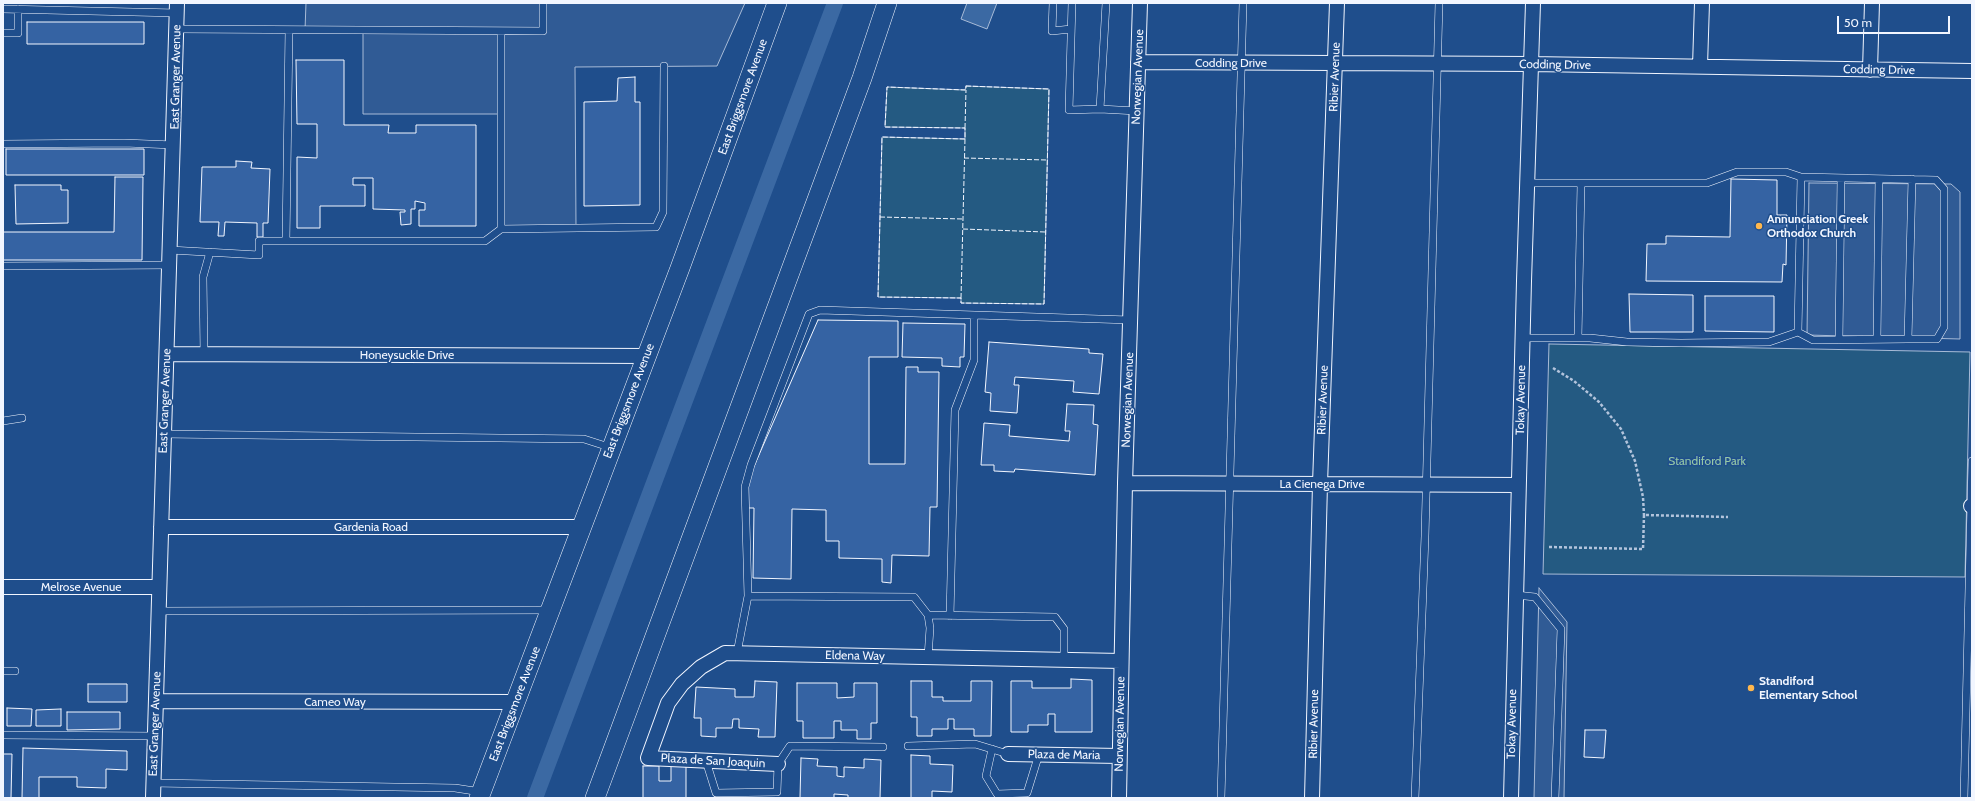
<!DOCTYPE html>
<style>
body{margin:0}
#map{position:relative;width:1975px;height:801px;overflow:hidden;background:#1f4e8c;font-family:Cabin,sans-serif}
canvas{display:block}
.frame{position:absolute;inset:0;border:4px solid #f2f6ff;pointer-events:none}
.scale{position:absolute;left:1837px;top:16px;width:113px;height:18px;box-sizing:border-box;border:2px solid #f2f6ff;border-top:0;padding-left:5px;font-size:12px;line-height:14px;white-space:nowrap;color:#f2f6ff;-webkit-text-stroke:3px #1f4e8c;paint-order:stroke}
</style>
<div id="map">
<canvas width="1975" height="801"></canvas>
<div class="frame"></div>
<div class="scale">50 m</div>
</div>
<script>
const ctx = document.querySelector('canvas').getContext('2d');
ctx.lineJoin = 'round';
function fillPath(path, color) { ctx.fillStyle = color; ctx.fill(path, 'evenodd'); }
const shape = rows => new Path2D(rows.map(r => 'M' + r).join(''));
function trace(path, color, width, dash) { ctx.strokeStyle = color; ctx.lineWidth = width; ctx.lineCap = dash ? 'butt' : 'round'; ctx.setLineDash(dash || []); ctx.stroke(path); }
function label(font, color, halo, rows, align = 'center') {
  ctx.font = font + ' Cabin,sans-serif'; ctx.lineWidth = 3; ctx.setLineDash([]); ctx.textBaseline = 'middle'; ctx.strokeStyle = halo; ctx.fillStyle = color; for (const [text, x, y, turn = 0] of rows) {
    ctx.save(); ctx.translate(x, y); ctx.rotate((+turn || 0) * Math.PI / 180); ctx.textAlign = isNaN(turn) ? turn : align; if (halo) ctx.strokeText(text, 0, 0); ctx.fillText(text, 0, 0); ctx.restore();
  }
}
const green = shape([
 [966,86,1049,89,1044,304,961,303,961,298,878,297,882,137,965,139,965,128,885,127,887,87,965,90,966,86],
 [1549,344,1970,352,1965,577,1543,574,1549,344]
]);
const parking = shape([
 [306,3,745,3,717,66,575,67,576,228,501,229,500,114,363,114,363,30,305,30,306,3],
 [1809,183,1951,184,1960,192,1960,339,1807,335,1809,183],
 [1539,588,1567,622,1564,798,1534,798,1539,588]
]);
const water = shape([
 [967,3,997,3,987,29,961,19,967,3]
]);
const canal = shape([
 [535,798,835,3]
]);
const building = shape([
 [27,22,144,22,144,44,27,44,27,22],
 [296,60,344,60,344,125,389,125,388,133,416,133,416,125,476,125,476,226,419,226,419,210,425,210,425,203,415,201,415,209,411,209,411,224,401,225,400,212,405,212,405,210,373,209,373,178,353,178,353,185,365,185,365,206,320,206,320,228,297,228,297,157,317,158,317,124,297,124,296,60],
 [635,77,635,102,640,102,640,205,584,206,584,102,617,101,618,78,635,77],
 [6,149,144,149,144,175,6,175,6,149],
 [236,161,252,162,251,168,270,169,268,223,263,223,263,237,257,237,257,223,225,222,224,236,218,236,219,222,200,222,202,167,236,167,236,161],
 [115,177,143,177,142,260,3,260,3,232,114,232,115,177],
 [1731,179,1777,180,1777,215,1787,215,1786,265,1783,264,1782,282,1646,281,1647,244,1666,244,1666,236,1730,237,1731,179],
 [15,185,61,185,61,190,68,190,68,223,16,224,15,185],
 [1629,294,1693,295,1693,332,1630,332,1629,294],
 [1705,296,1774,296,1774,332,1705,331,1705,296],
 [818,320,898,321,898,357,869,357,869,464,905,464,906,367,918,367,918,372,939,372,937,507,930,507,929,556,892,555,891,583,882,582,882,559,839,558,839,541,826,541,826,510,792,509,791,579,753,578,754,508,748,508,748,480,818,320],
 [903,323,965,324,964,357,960,357,960,367,942,366,942,358,902,357,903,323],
 [989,342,1089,349,1089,353,1103,354,1099,394,1073,392,1074,381,1015,377,1014,385,1019,385,1017,413,990,411,991,393,985,392,989,342],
 [1067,404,1094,405,1093,424,1098,425,1095,475,1015,469,1014,472,994,471,994,465,981,465,984,423,1010,425,1009,436,1069,441,1070,431,1065,431,1067,404],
 [1071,679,1092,680,1092,732,1055,732,1055,714,1048,714,1048,725,1028,725,1028,732,1011,732,1011,681,1032,681,1032,688,1071,688,1071,679],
 [755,681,777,682,775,737,758,737,759,729,739,728,739,719,733,719,732,728,716,728,716,737,701,736,701,718,694,718,696,687,735,689,735,697,754,697,755,681],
 [911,681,932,681,932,697,943,697,943,701,971,701,971,681,992,681,991,736,974,736,974,729,954,729,954,719,948,719,948,729,932,729,932,736,917,736,917,717,911,717,911,681],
 [797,683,837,683,837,698,854,697,854,683,877,683,877,723,871,723,871,739,857,739,857,730,841,730,841,721,834,721,834,738,803,738,803,721,797,721,797,683],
 [88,684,127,684,127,702,88,702,88,684],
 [7,708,32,709,31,726,7,726,7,708],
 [61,709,61,726,36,726,36,710,61,709],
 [67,712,120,712,120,729,67,730,67,712],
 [1585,730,1606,730,1604,758,1584,757,1585,730],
 [23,748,127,751,127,770,106,769,106,788,77,787,77,777,39,777,39,798,22,798,23,748],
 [3,754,12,754,11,798,3,798,3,754],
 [911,755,930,756,930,764,953,765,952,792,932,791,932,798,911,798,911,755],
 [801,758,818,759,817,766,837,767,837,776,844,777,844,767,864,768,864,759,881,760,880,798,848,798,848,795,834,794,834,798,800,798,801,758],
 [643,766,659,766,659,781,671,781,671,766,686,766,686,798,643,798,643,766]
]);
const path = shape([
 [1553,368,1574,381,1599,402,1621,429,1635,461,1643,497,1644,515],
 [1549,547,1643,549,1644,515,1728,517]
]);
const service = shape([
 [1053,3,1052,31,1071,29],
 [1072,3,1069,110,1100,109,1137,111],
 [3,9,177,13],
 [177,29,543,31,543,3],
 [501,31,501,229],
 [3,33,18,33,18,9],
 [1100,109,1106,3],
 [3,144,124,143,174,145],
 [286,241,289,30],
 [170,250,259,255,259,241,485,241,501,229,656,227,663,212,664,66],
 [3,266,170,265],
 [1798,332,1801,177],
 [1522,338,1590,338,1627,342,1681,343,1769,342,1798,332,1813,340,1908,339,1937,339,1944,327,1944,189,1936,180,1801,177,1786,172,1737,172,1707,183,1527,183],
 [1578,338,1581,184],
 [1877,339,1879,179],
 [1908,339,1912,179],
 [1839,340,1841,178],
 [204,354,203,277,210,252],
 [3,421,22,418],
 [164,434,584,439,612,448],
 [1516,595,1535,597,1561,629,1555,798],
 [748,596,914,597,928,615,930,628,928,657],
 [158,611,550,610],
 [928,615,1055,617,1064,629,1064,660],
 [950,616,955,410,974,360,974,316],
 [737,653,748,596,745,487,751,465,809,314,820,310,1130,320],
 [3,671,15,671],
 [3,735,155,736],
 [908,746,975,744,1008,754],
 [992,749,986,776,997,794,1027,793,1039,754],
 [706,761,716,793,777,792,778,764,790,746,883,747],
 [153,783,455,788,481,792],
 [1221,798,1243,3],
 [1415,798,1425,536,1439,3],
 [1964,798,1972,461]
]);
const minor = shape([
 [1138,62,1531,64,1972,71],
 [1700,66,1702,3],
 [1870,70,1872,3],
 [167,354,647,356],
 [1125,483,1518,485],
 [1971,506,1972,506],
 [161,527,581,527],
 [3,587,159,587],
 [156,701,515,702],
 [1008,754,1119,756],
 [778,764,648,758,668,703,682,684,701,667,725,653,1121,661],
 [153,798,177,3],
 [1119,798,1125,483,1140,3],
 [1312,798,1320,484,1337,3],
 [1511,798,1524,281,1533,3]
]);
const secondary = shape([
 [479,798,680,268,777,3],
 [595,798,862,78,887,3]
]);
const fence = shape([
 [966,86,1049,89,1044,304,961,303,961,298,878,297,882,137,965,139,965,128,885,127,887,87,966,90,966,86],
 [965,128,966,90],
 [964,158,1047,160],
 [880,217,963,219],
 [963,229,1045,232],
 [961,298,965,139]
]);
const markers = [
 [1759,226,4,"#ffb74d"],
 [1751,688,4,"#ffb74d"]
];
const streetNames = [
 ["Codding Drive",1231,63],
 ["Codding Drive",1555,65,1],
 ["Codding Drive",1879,70,1],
 ["East Granger Avenue",176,77,-89],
 ["Norwegian Avenue",1138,77,-88],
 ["Ribier Avenue",1335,77,-88],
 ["East Briggsmore Avenue",743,97,-70],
 ["Honeysuckle Drive",407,355],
 ["Norwegian Avenue",1128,400,-88],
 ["Ribier Avenue",1323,400,-88],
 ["Tokay Avenue",1521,400,-89],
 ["East Granger Avenue",165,401,-88],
 ["East Briggsmore Avenue",629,401,-69],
 ["La Cienega Drive",1322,484],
 ["Gardenia Road",371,527],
 ["Melrose Avenue",81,587],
 ["Eldena Way",855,656,1],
 ["Cameo Way",335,702],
 ["East Briggsmore Avenue",515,704,-69],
 ["East Granger Avenue",155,724,-88],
 ["Norwegian Avenue",1120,724,-89],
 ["Ribier Avenue",1314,724,-89],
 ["Tokay Avenue",1512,724,-89],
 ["Plaza de Maria",1064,755,1],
 ["Plaza de San Joaquin",713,761,3]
];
const poiNames = [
 ["Annunciation Greek",1767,219],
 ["Orthodox Church",1767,233],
 ["Standiford",1759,681],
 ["Elementary School",1759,695]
];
const parkNames = [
 ["Standiford Park",1707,461]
];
fillPath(green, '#245a82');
trace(green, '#a8bbd7', 1);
fillPath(parking, '#305b95');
trace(parking, '#a8bbd7', 1);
fillPath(water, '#3b69a3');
trace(water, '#a8bbd7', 1);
trace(canal, '#3b69a3', 16);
fillPath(building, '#3563a3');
trace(building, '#f2f6ff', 1);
trace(service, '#f2f6ff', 8);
trace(minor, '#f2f6ff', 16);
trace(secondary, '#f2f6ff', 20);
trace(path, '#b3c4dc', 2.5, [3, 2]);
trace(service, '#1f4e8c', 7);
trace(minor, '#1f4e8c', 14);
trace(secondary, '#1f4e8c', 19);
trace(fence, '#f2f6ff', 1, [5, 2]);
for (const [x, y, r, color] of markers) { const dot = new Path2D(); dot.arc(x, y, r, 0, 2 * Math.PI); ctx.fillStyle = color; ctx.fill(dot); trace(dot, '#1f4e8c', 1.5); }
label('12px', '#f2f6ff', '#1f4e8c', streetNames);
label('bold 12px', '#f2f6ff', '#1f4e8c', poiNames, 'left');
label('12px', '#97c8a6', '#1f4e8c', parkNames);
</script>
